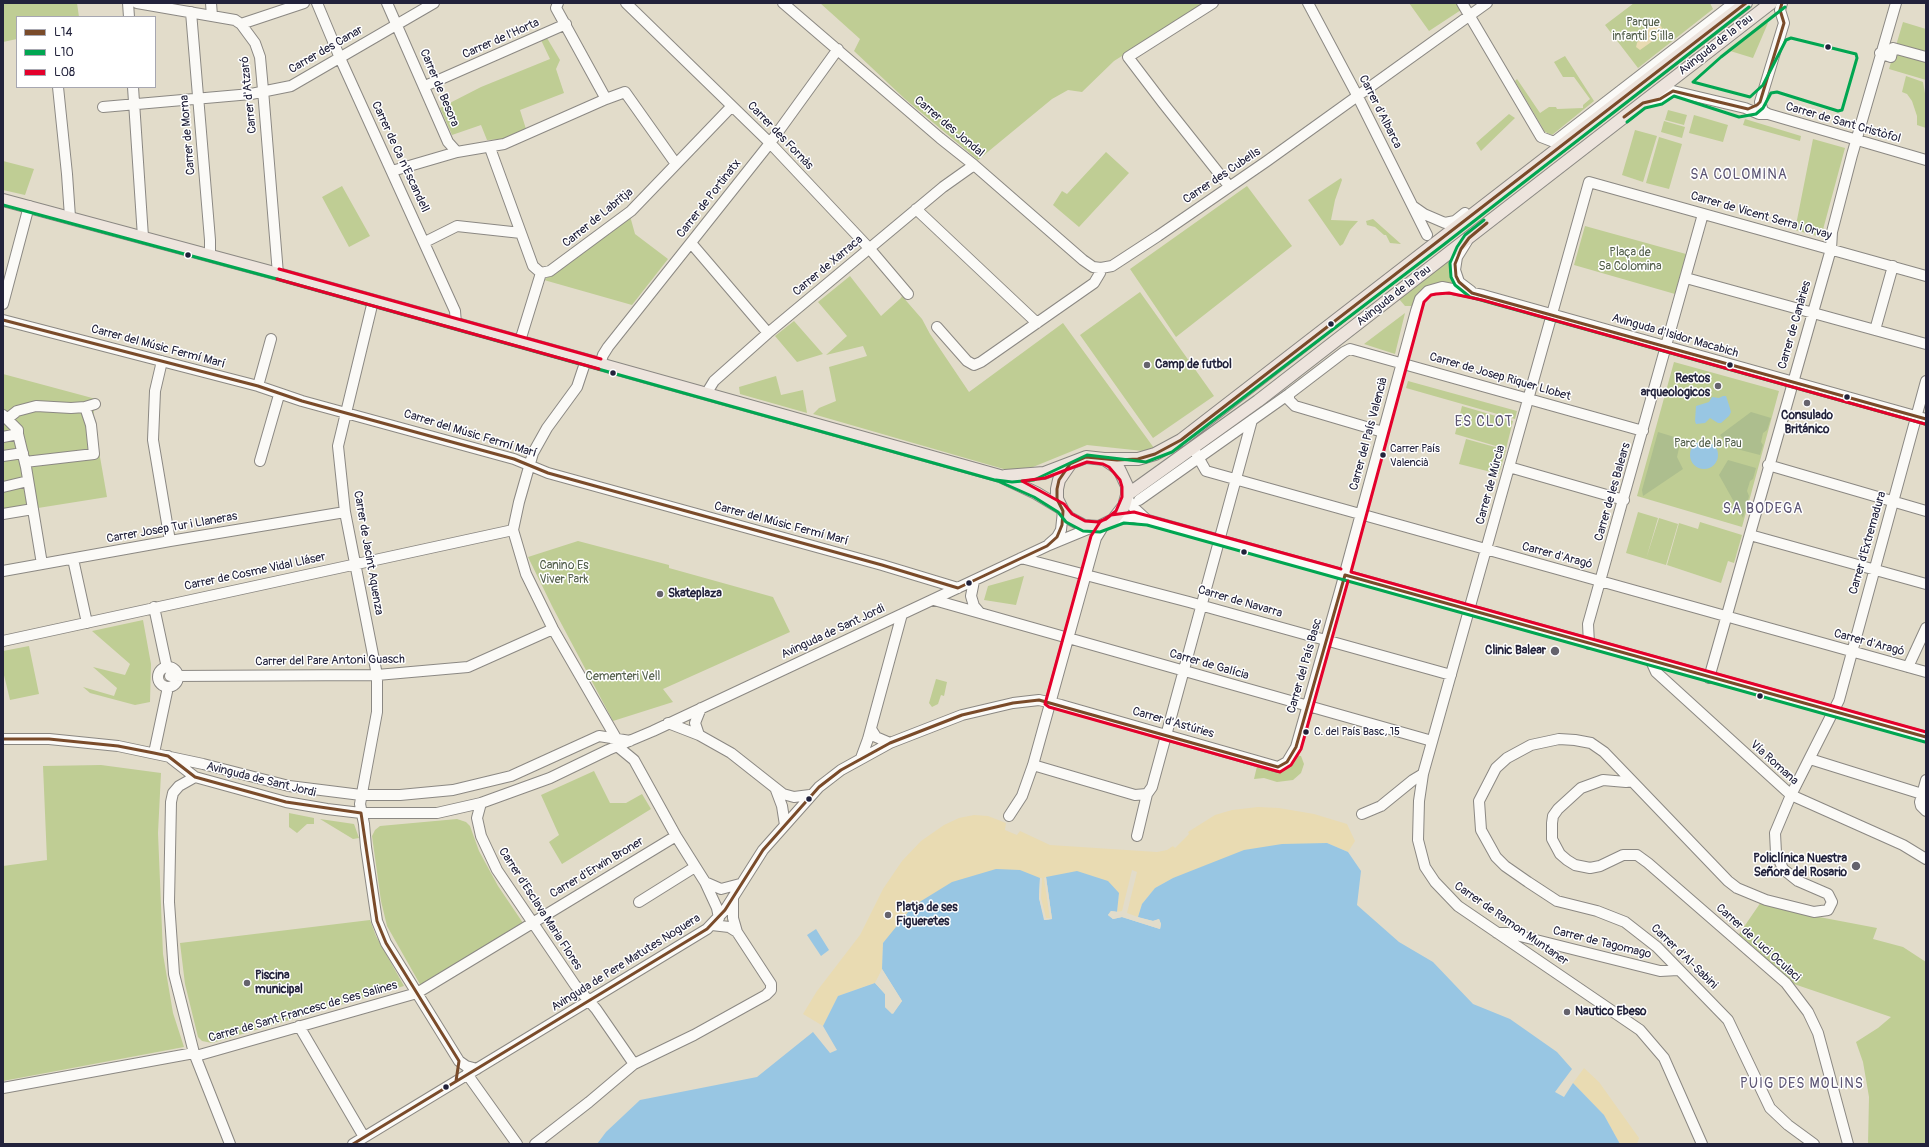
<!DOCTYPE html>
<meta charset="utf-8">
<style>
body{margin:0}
#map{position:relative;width:1929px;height:1147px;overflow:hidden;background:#e2dcca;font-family:Pangolin,sans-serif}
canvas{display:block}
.frame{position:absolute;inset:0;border:4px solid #22223b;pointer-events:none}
.legend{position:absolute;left:16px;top:16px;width:140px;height:72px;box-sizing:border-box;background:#fff;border:1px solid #a7a7b1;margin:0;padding:5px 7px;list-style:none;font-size:12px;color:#22223b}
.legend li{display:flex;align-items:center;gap:8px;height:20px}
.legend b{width:20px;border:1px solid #a7a7b1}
</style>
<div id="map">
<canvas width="1929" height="1147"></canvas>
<div class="frame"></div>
<ul class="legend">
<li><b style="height:5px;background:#7a4b2a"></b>L14</li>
<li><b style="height:5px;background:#00a651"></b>L10</li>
<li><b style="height:5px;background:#e4002b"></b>L08</li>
</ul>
</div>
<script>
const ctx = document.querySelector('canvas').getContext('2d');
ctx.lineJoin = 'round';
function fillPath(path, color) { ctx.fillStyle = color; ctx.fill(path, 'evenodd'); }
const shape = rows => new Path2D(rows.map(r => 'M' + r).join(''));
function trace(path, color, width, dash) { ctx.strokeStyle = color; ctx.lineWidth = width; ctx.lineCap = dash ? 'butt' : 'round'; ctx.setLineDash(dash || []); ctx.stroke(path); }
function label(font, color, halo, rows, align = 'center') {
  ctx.font = font + ' Pangolin,sans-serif'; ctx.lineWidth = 3; ctx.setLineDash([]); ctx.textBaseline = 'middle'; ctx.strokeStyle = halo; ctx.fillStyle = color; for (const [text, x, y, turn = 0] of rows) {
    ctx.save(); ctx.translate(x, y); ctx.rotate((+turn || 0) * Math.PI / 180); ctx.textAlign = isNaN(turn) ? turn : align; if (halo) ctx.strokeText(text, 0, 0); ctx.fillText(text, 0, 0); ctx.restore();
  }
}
const green = shape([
 [3,3,77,3,79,17,17,17,17,39,3,42],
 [820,3,1206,3,1114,61,1082,92,1068,90,1052,99,978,160,905,99,854,51,860,39],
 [1409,3,1457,3,1461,10,1429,31],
 [1634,3,1710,3,1713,9,1638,68,1605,25],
 [1764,22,1768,23,1753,58,1727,50],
 [1903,22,1926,29,1926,80,1889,69],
 [547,38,560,60,556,69,564,93,520,110,526,129,506,139,487,140,481,125,452,135,440,108,481,87,550,59,541,40],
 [1565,56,1594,101,1552,135,1545,132,1515,81,1517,79,1540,113,1549,107,1556,107,1557,109,1583,108,1583,105,1590,99,1574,77,1563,77,1554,62],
 [1906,76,1923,82,1926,99,1926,128,1917,125,1917,116,1912,101,1907,94,1902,92],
 [1668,110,1687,115,1684,125,1665,120],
 [1509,114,1515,118,1481,151,1476,143],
 [1694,115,1728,125,1723,142,1689,133],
 [1745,119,1801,136,1800,141,1743,125],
 [1664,121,1685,127,1682,138,1661,132],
 [1635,130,1657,136,1643,182,1622,175],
 [1659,137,1682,144,1669,189,1646,183],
 [1813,139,1845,148,1821,237,1795,230],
 [1106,152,1129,173,1079,227,1053,205,1062,191,1067,194],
 [3,161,34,169,25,195,3,190],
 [1341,178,1342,180,1335,200,1331,220,1358,221,1350,230,1343,244,1340,246,1308,200],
 [342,186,370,236,349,247,322,197],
 [1247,186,1292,246,1176,337,1130,269],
 [630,216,635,234,668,259,632,305,544,280],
 [1373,219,1401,244,1390,243,1386,235,1384,235,1375,227,1367,225,1366,221],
 [1585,226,1686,254,1675,294,1574,265],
 [1451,257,1450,270,1453,280,1459,286,1421,291,1415,298,1412,306,1405,306,1399,299],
 [850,276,881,316,901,298,902,296,922,319,930,334,969,392,1063,323,1154,448,1143,451,1087,445,1033,467,1007,470,813,414,819,408,836,401,829,367,867,356,863,346,826,355,847,336,818,302],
 [1140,292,1214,396,1153,438,1080,335],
 [1405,313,1395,354,1364,344],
 [794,321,823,354,797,362,775,336],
 [1674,362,1779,391,1742,527,1637,496],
 [3,374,96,399,93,417,107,497,38,508,28,513,3,517],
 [776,376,781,395,803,390,807,413,740,394,739,387],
 [1408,381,1517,411,1515,419,1406,388],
 [1462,406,1513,421,1506,449,1455,434],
 [1466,439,1506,450,1499,474,1459,464],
 [1638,512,1658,518,1646,559,1626,553],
 [1659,518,1678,524,1666,565,1646,559],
 [1700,522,1742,535,1734,563,1728,561,1721,583,1667,565,1679,523,1698,529],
 [578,541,669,565,669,568,773,597,790,632,663,689,673,702,613,721,553,608,528,557],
 [1024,576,1016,605,984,600,988,586],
 [143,620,151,664,150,702,135,705,90,693,83,687,114,696,117,688,93,667,125,675,130,664,92,631],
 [29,646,39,694,10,700,3,671,3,651],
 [936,679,947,682,944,696,941,695,938,704,932,707,929,703],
 [1296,755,1301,756,1304,764,1301,773,1293,780,1277,782,1264,778,1254,779,1258,762,1277,768],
 [101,765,161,773,158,833,163,954,173,1013,184,1047,3,1081,3,866,47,860,43,766],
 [594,771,610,803,626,803,642,794,651,809,562,864,549,842,559,835,541,795],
 [289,813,314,818,314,824,307,824,297,833,289,827],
 [320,819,354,824,359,838,353,839],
 [457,819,466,822,470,826,479,851,498,886,525,926,421,986,387,926,381,901,372,836,375,830,380,826],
 [1761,902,1819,917,1877,928,1873,939,1903,947,1926,962,1926,1144,1868,1144,1869,1097,1863,1062,1856,1042,1878,1028,1891,1017,1791,983,1737,937],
 [370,920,376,936,404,986,212,1043,202,1041,198,1037,185,984,180,943]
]);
const forest = shape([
 [1751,412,1771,418,1767,430,1763,433,1761,442,1763,445,1760,455,1729,447,1720,435],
 [1658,432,1681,439,1677,457,1683,469,1643,496,1642,490],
 [1728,460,1756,468,1753,479,1750,481,1747,491,1749,496,1743,518,1719,475]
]);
const sand = shape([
 [1653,25,1661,26,1664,33,1640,50,1636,47,1637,43,1644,32],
 [1258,807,1279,808,1314,814,1347,824,1355,841,1348,852,1327,843,1173,878,1155,888,1142,904,1138,917,1127,913,1137,872,1132,870,1122,911,1117,912,1119,893,1052,919,1044,920,1039,898,1040,878,883,942,882,969,875,983,838,996,823,1026,803,1014,817,991,860,935,883,889,902,861,921,841,944,825,959,818,974,815,988,816,1006,823,1005,830,1017,835,1020,831,1050,845,1157,852,1167,850,1173,846,1175,848,1189,834,1188,832,1215,815,1232,810],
 [1584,1068,1599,1082,1639,1138,1637,1144,1620,1144,1604,1115,1573,1083]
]);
const water = shape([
 [1723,396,1726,396,1729,405,1731,412,1729,416,1721,423,1718,423,1710,418,1705,423,1696,424,1695,421,1696,406,1709,402,1712,397,1719,398],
 '1690 455a14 14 0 1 1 28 0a14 14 0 1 1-28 0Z',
 [1327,843,1348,852,1361,871,1357,905,1399,942,1433,962,1473,1004,1510,1019,1557,1052,1572,1069,1555,1092,1564,1097,1573,1083,1604,1115,1620,1144,597,1144,606,1132,640,1100,757,1077,813,1032,830,1053,837,1050,823,1026,838,996,875,983,885,994,885,1007,892,1014,902,1001,882,969,883,943,913,906,952,882,996,869,1020,870,1040,878,1039,898,1045,920,1052,919,1046,877,1077,871,1108,881,1119,893,1117,912,1111,911,1108,915,1113,919,1122,917,1160,929,1161,924,1159,919,1153,921,1138,917,1142,904,1155,888,1173,878,1244,850,1282,844],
 [816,929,829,950,821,956,807,935]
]);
const pier = shape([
 [1046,877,1052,919,1044,920,1039,898,1040,878,1042,878,1041,898,1046,918,1050,918,1044,878],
 [1111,911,1119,912,1118,914,1112,913,1111,915,1114,917,1123,915,1159,926,1158,921,1153,923,1137,919,1136,917,1153,921,1159,919,1161,924,1160,929,1122,917,1113,919,1108,915],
 [882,969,902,1001,893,1014,885,1007,885,994,875,983,876,981,887,993,887,1007,892,1011,899,1001,881,971]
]);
const minor = shape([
 [128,3,129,17],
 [137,3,235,20,241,24,255,43,260,57,263,90,278,274],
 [211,3,212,16],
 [317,3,340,58,455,311,456,324],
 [387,3,448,142,457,152],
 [558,3,556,8,606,99,625,92,676,164],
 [626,3,770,143,869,248,908,294],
 [783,3,940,138,974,165,1083,260,1093,267,1101,268],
 [1213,3,1128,57,1163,103,1229,186],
 [1308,3,1357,95,1427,235],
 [1462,3,1541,137,1554,142,1734,3],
 [1782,3,1780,10,1784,23,1760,102,1763,111,1768,114,1926,160],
 [191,12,210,240,210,255],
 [241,24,304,3],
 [1880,53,1891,57,1893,48,1926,57],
 [425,86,566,24],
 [58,87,67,174,70,217],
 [133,87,143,237],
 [1643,103,1660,99,1673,91,1745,108,1759,114,1768,114],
 [103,107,251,94,291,86,434,3],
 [490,148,533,266,541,273],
 [392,171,457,152,504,144,606,99],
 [1414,207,1424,214,1445,223,1455,221,1465,213],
 [916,209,1037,323],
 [1467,241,1457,257,1455,270,1459,282,1471,291],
 [425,242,457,226,521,233],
 [691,243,768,333],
 [541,273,550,271,631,211,732,106],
 [1686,278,1926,344],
 [373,301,338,446,345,512,377,675,377,712,360,804,364,824,366,847,377,921,386,943,459,1061,466,1066,477,1069],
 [3,304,29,206],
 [3,320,258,386,302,401,514,459,548,473,882,565,958,588],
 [937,327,967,361,974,365,981,362,1094,283,1100,273,1101,268,1112,266,1158,236,1267,161,1487,3],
 [1875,330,1893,266],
 [520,341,541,273],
 [586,360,577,387,547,428,533,453,519,502,513,530,526,574,553,629,616,738],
 [162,361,155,391,153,440,170,541],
 [600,364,603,355,608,347,770,143,838,49],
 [258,386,271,339],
 [706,394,714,381,768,333,943,187,974,165],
 [1289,394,1289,400,1295,406,1383,432],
 [3,415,18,430,18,434,3,437],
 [7,419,17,411,36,406,71,408,85,407,95,404],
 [18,434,26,467,42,564],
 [1193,448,1206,471,1926,672],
 [3,456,23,453],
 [260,461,279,395],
 [25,462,94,454,91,425,85,407],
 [1768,465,1926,511],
 [1509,467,1624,500],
 [3,487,28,481],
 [1127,498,1134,508,1146,519],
 [1139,500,1289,394,1344,352,1350,349,1643,431],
 [3,514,33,509],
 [1113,520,1133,517,1148,520,1926,737],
 [1750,535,1926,584],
 [1049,544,1057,537,1061,530,1063,511],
 [1021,558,1189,602,1451,675],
 [73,559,87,623],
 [3,571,170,541,345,512],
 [974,581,971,596,974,606,980,613],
 [934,600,1432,741],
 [154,607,167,668],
 [3,641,513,530],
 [1589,644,1588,624,1703,214],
 [1651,661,1656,672,1791,795,1903,845,1926,859],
 [1908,667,1926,628],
 '158 677a10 10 0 1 1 20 0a10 10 0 1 1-20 0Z',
 [170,676,377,675,468,667,553,629],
 [1709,678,1831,249,1832,232,1852,155,1896,3],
 [668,723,699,735,731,753,783,794,794,797,810,795],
 [871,729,876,737,890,743],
 [699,735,695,723,701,708],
 [3,739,49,739,118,746,203,764,289,786,361,795,400,795,453,790,511,776,599,736,630,741],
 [617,746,634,760,676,836,705,882,717,908,719,918],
 [154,753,168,687],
 [168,756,195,777,286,802,327,809,361,813,437,813,481,803,550,778,608,750,653,731,1047,546,1093,527],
 [861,758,868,739,902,614],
 [1810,759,1922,794],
 [1033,765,1135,795,1147,794],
 [195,777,179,786,173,793,171,802,169,902,174,974,194,1053,230,1144],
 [1926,780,1920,802,1921,806,1926,811],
 [1632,781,1604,752,1591,743,1575,740,1559,739,1531,745,1507,758,1496,768,1479,801,1481,830,1496,857,1505,866,1528,882,1557,901,1597,911,1625,922,1657,947,1728,1020,1770,1108,1788,1125,1814,1144],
 [776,790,782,806,785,825],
 [481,803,477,818,481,836,497,870,575,985,596,1009,634,1064],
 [1362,814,1381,806,1413,780,1423,774],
 [1009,816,1022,796,1033,765,1096,538,1104,525],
 [1137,836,1147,794,1152,787,1252,420],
 [705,882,721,889,740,884],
 [639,902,695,867],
 [712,925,729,927,737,932],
 [1497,933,1508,933,1660,971,1678,970],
 [299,1026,364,1137],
 [196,1056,417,993,676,836],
 [467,1074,517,1144],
 [3,1088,194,1053],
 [353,1144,707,929,725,910,763,850,819,787,841,770,890,743,962,715,1013,703,1039,700,1061,705,1278,767,1287,762,1296,747,1340,591,1416,311,1420,299,1428,291,1442,287,1483,295,1926,419],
 [535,1144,589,1102,634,1064,694,1035,766,995,771,990,771,984,737,932,733,918,733,897],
 [1702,1144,1664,1058,1640,1030,1458,906,1435,882,1425,867,1418,840,1419,801,1423,774,1589,182,1926,276],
 [1848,1144,1818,1033,1808,1012,1786,983,1648,863,1637,855,1623,855,1600,866,1590,868,1575,865,1567,860,1560,854,1552,839,1552,823,1553,816,1558,809,1581,788,1603,780,1626,782,1632,781,1728,881,1737,888,1766,900,1814,912,1828,910,1832,902,1828,894,1798,881,1783,869,1776,853,1775,833,1791,795,1839,700,1926,381]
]);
const major = shape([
 [3,200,278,274,1000,476,1036,493,1061,508],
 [1104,459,1138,459,1155,454,1181,440,1746,3],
 [1005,476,1044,473,1086,457,1104,459,1119,469,1127,486,1127,495,1124,506,1113,520,1099,527,1084,526,1069,518,1063,511,1057,499,1057,489,1059,480,1070,464],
 [1127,495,1258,401,1771,3]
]);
const bus1 = shape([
 [1624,117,1643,103,1660,99,1673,91,1748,109,1757,105,1760,102,1784,23,1780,10,1782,3],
 [1487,223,1469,238,1461,249,1455,264,1456,276,1459,282,1472,293,1926,419],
 [3,320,258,386,302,401,514,459,548,473,882,565,958,588,1047,546,1057,537,1062,525,1063,511,1057,499,1057,489,1059,480,1070,464,1086,457,1117,460,1138,459,1155,454,1181,440,1746,3],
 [3,739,49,739,118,746,154,753,168,756,195,777,286,802,361,813,377,921,386,943,459,1061,456,1081],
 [353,1144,707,929,725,910,763,850,819,787,841,770,890,743,962,715,1013,703,1039,700,1278,767,1287,762,1296,747,1345,575,1926,737]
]);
const bus2 = shape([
 [1627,122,1645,108,1662,104,1674,96,1739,117,1756,114,1763,108,1771,93,1777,92,1838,111,1842,110,1857,58,1856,54,1791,38,1786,40,1763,85,1750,97,1693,82,1721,57,1785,7],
 [3,205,277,279,998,481,1034,497,1058,512,1066,522,1083,531,1100,532,1124,523,1147,525,1925,742],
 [1484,220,1465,235,1457,247,1450,263,1451,277,1455,285,1470,297,1925,424],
 [996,480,1012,482,1034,480,1087,455,1146,462,1172,452,1442,246,1749,7]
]);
const bus3 = shape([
 [279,269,601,359],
 [277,279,599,369],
 [1925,424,1482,300,1449,293,1436,294,1431,295,1424,302,1351,572,1926,732],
 [1087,462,1103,464,1109,467,1120,480,1122,487,1122,497,1116,511,1106,519,1098,522,1085,521,1072,514,1064,504,1022,481,1045,478,1087,462],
 [1341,569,1134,512,1111,515,1100,522,1091,536,1045,704,1049,707,1280,772,1291,765,1301,749,1348,581]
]);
const markers = [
 [1828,47,3.5,"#22223b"],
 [188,255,3.5,"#22223b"],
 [1331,324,3.5,"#22223b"],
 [1147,365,4,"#65636d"],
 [1730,365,3.5,"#22223b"],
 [613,373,3.5,"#22223b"],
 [1718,386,4,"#65636d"],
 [1847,397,3.5,"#22223b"],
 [1807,403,4,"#65636d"],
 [1383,455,3.5,"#22223b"],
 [1244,552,3.5,"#22223b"],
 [969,583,3.5,"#22223b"],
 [660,594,4,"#65636d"],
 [1555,651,5,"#65636d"],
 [1760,696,3.5,"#22223b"],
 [1306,732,3.5,"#22223b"],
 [809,799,3.5,"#22223b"],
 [1856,866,5,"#65636d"],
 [888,915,4,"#65636d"],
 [247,983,4,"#65636d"],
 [1567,1012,4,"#65636d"],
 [446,1087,3.5,"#22223b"]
];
const busNames = [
 ["Carrer País",1390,449],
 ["Valencià",1390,463],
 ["C. del País Basc, 15",1314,732]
];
const parkNames = [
 ["Parque",1643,23],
 ["infantil S´illa",1643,37],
 ["Plaça de",1630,253],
 ["Sa Colomina",1630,267],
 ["Parc de la Pau",1708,444],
 ["Canino Es",564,566],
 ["Viver Park",564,580],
 ["Cementeri Vell",623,677]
];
const streetNames = [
 ["Carrer de l'Horta",501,39,-24],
 ["Avinguda de la Pau",1716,45,-38],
 ["Carrer des Canar",326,50,-30],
 ["Carrer de Besora",439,88,67],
 ["Carrer d'Atzaró",249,95,-96],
 ["Carrer d'Albarca",1380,112,63],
 ["Carrer de Sant Cristòfol",1843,123,16],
 ["Carrer des Jondal",949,127,40],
 ["Carrer de Morna",188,135,-95],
 ["Carrer des Fornàs",780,136,46],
 ["Carrer de Ca n'Escandell",400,157,65],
 ["Carrer des Cubells",1222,176,-34],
 ["Carrer de Portinatx",709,199,-52],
 ["Carrer de Vicent Serra i Orvay",1761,216,16],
 ["Carrer de Labritja",598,218,-39],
 ["Carrer de Xarraca",828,266,-40],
 ["Avinguda de la Pau",1394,296,-38],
 ["Carrer de Canàries",1795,325,-74],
 ["Avinguda d'Isidor Macabich",1675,336,16],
 ["Carrer del Músic Fermí Marí",158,347,15],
 ["Carrer de Josep Riquer Llobet",1500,377,16],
 ["Carrer del Músic Fermí Marí",470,434,17],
 ["Carrer del País Valencià",1369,434,-75],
 ["Carrer de Múrcia",1491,485,-75],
 ["Carrer de les Balears",1613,492,-74],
 ["Carrer del Músic Fermí Marí",781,524,15],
 ["Carrer Josep Tur i Llaneras",172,528,-10],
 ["Carrer d'Extremadura",1868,543,-74],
 ["Carrer de Jacint Aquenza",368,553,80],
 ["Carrer d'Aragó",1557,556,15],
 ["Carrer de Cosme Vidal Lláser",255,572,-12],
 ["Carrer de Navarra",1240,602,16],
 ["Avinguda de Sant Jordi",833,632,-25],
 ["Carrer d'Aragó",1869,643,15],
 ["Carrer del Pare Antoni Guasch",330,661,-1],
 ["Carrer de Galícia",1209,665,16],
 ["Carrer del País Basc",1305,666,-74],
 ["Carrer d'Astúries",1173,723,16],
 ["Vía Romana",1774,763,42],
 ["Avinguda de Sant Jordi",261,780,14],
 ["Carrer d'Erwin Broner",597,868,-31],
 ["Carrer d'Esclava Maria Flores",540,909,57],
 ["Carrer de Ramon Muntaner",1511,924,35],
 ["Carrer de Tagomago",1602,943,14],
 ["Carrer de Luci Oculaci",1758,943,42],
 ["Carrer d'Al-Sabini",1684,957,44],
 ["Avinguda de Pere Matutes Noguera",626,963,-32],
 ["Carrer de Sant Francesc de Ses Salines",303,1012,-16]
];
const poiNames = [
 ["Camp de futbol",1155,365],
 ["Restos",1710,379,"right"],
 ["arqueologicos",1710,393,"right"],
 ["Consulado",1807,416,"center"],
 ["Británico",1807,430,"center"],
 ["Skateplaza",668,594],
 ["Clinic Balear",1546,651,"right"],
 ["Policlínica Nuestra",1847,859,"right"],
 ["Señora del Rosario",1847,873,"right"],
 ["Platja de ses",896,908],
 ["Figueretes",896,922],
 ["Piscina",255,976],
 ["municipal",255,990],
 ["Nautico Ebeso",1575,1012]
];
const quarterNames = [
 ["SA COLOMINA",1739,175],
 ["ES CLOT",1484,422],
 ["SA BODEGA",1763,509],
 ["PUIG DES MOLINS",1802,1084]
];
fillPath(green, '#bfcd94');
fillPath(forest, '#adbe8e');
fillPath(sand, '#e9dbb2');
fillPath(water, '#98c6e3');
fillPath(pier, '#e2dcca');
trace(minor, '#8b8883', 12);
trace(major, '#8b8883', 14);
trace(minor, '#fbfaf7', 10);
trace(major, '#ede4dd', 12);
trace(bus1, '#7a4b2a', 3);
trace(bus2, '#00a651', 3);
trace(bus3, '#e4002b', 3);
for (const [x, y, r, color] of markers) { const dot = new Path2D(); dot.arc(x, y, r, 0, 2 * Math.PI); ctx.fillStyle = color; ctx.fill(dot); trace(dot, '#fff', 1.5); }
label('11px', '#22223b', '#fff', busNames, 'left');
label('12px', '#55614d', '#fff', parkNames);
label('12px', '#22223b', '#fff', streetNames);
label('bold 12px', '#22223b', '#fff', poiNames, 'left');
ctx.letterSpacing = '1px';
label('14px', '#5b5473', '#fff', quarterNames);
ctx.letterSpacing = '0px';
</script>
